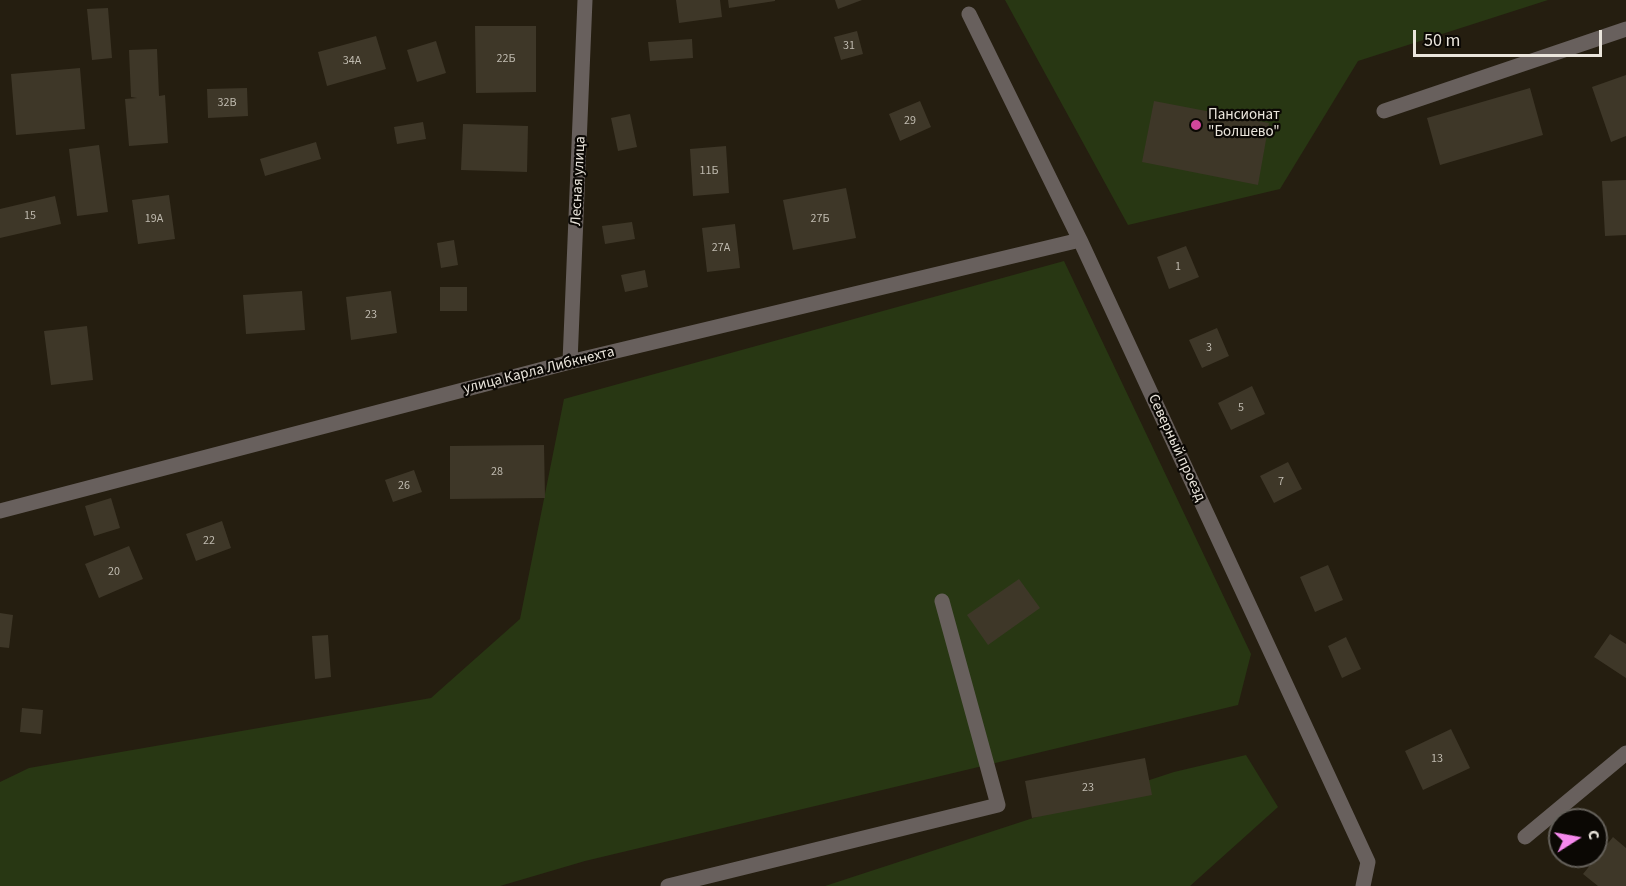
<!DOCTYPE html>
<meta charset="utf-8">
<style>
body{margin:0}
#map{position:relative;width:1626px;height:886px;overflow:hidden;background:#251e10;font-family:"Source Sans 3",sans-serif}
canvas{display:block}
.north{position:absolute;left:1548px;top:808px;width:60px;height:60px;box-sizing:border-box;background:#0b0804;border:2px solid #64605a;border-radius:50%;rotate:79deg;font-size:16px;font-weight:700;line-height:24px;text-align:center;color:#eae5dc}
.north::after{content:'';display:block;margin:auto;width:21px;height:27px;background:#f689ed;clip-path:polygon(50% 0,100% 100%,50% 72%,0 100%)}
.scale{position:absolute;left:1413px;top:30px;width:189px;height:27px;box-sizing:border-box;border:3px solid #eae5dc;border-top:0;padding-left:8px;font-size:18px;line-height:21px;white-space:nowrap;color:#eae5dc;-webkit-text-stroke:4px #0b0804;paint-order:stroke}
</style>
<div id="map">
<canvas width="1626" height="886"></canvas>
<div class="north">С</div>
<div class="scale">50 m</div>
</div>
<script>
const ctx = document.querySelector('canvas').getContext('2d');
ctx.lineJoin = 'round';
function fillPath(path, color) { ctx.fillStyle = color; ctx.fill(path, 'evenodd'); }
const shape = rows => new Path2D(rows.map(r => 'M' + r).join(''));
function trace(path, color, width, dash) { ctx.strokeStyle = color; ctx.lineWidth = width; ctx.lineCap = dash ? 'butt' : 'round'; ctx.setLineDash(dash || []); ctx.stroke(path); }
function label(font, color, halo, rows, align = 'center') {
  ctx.font = font + ' "Source Sans 3",sans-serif'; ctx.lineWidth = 4.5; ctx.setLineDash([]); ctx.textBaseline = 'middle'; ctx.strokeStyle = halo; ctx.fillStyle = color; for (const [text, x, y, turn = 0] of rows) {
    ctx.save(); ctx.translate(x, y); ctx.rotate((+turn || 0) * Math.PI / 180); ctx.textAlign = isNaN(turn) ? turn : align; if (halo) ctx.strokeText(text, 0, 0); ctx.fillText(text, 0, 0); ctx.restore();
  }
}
const green = shape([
 [1005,0,1548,0,1358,61,1280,189,1128,225],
 [1064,261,1251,654,1238,705,585,861,500,886,0,886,0,782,29,768,431,698,520,619,564,399],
 [1246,755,1278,807,1190,886,825,886,1174,772]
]);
const building = shape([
 [676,0,720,0,722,17,679,23],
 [728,0,775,0,775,1,729,8],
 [835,0,862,0,838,9],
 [108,8,112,58,92,60,87,9],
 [475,26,536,26,536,92,476,93],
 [857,31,863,54,841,60,834,37],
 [376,36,386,69,327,86,318,52],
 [692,39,693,58,650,61,648,42],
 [436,41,446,73,417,82,407,50],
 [157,49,159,96,165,95,168,143,129,146,125,99,137,98,131,97,129,50],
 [80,68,85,129,16,135,11,74],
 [1626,75,1626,136,1611,142,1592,87],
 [247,88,248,116,208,118,207,89],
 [1530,88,1543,135,1440,165,1427,118],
 [920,101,931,127,900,141,889,114],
 [1154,101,1269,123,1258,185,1142,162],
 [630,114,637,147,618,151,611,118],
 [423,122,426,139,397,144,394,127],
 [463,124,528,126,527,172,461,170],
 [316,142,321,159,265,176,260,159],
 [99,145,108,212,77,216,69,149],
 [726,146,729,193,693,196,690,149],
 [1626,180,1626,235,1605,236,1602,181],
 [846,188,856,238,793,250,783,200],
 [169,195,175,239,138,244,132,200],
 [55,196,61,224,0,238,0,209],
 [632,222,635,239,605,244,602,226],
 [735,224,740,268,707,272,702,228],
 [454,240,458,265,441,268,437,243],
 [1186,246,1199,277,1169,289,1157,257],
 [645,270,648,287,625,292,621,275],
 [440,287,467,287,467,311,440,311],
 [302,291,305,330,246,334,243,295],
 [391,291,397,333,351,340,346,297],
 [87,326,93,380,51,385,44,331],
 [1217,328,1229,356,1202,368,1189,340],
 [1252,386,1265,414,1231,430,1218,403],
 [544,445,545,498,450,499,450,446],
 [1288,462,1302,489,1274,503,1260,476],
 [414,470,422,492,393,502,385,480],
 [111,498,120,528,94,536,85,506],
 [222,521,231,548,196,561,186,534],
 [129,546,143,579,99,598,85,564],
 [1328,565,1343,600,1315,612,1300,577],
 [1019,579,1040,608,988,645,967,615],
 [0,613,13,615,9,648,0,647],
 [1610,634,1626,644,1626,678,1594,657],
 [328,635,331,677,315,679,312,636],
 [1346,637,1361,669,1342,678,1328,646],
 [22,708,43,710,41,734,20,732],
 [1451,729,1470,768,1423,790,1405,751],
 [1145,758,1152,795,1032,818,1025,781],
 [1613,837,1626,848,1626,886,1598,886,1583,874]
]);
const minor = shape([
 [969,14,1080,240,1368,862,1363,886],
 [1384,111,1626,29],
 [570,362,585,0],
 [0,511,570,362,1080,240],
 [1525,837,1626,753],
 [668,886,998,805,942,601]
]);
const markers = [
 [1196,125,6,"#d1479c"]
];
const numberNames = [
 ["31",849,46],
 ["22Б",506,59],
 ["34А",352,61],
 ["32В",227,103],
 ["29",910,121],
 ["11Б",709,171],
 ["15",30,216],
 ["19А",154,219],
 ["27Б",820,219],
 ["27А",721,248],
 ["1",1178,267],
 ["23",371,315],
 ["3",1209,348],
 ["5",1241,408],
 ["28",497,472],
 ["7",1281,482],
 ["26",404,486],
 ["22",209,541],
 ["20",114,572],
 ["13",1437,759],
 ["23",1088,788]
];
const poiNames = [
 ["Пансионат",1208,116],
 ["\"Болшево\"",1208,133]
];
const streetNames = [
 ["Лесная улица",579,181,-87],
 ["улица Карла Либкнехта",539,371,-14],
 ["Северный проезд",1176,448,65]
];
fillPath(green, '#283713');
fillPath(building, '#3e3728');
trace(minor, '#68605d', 15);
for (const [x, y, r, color] of markers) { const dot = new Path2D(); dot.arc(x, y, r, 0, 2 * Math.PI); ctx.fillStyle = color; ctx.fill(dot); trace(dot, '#0b0804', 2); }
label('12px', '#bfbaaf', null, numberNames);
label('15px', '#eae5dc', '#0b0804', poiNames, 'left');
label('15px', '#eae5dc', '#0b0804', streetNames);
</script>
